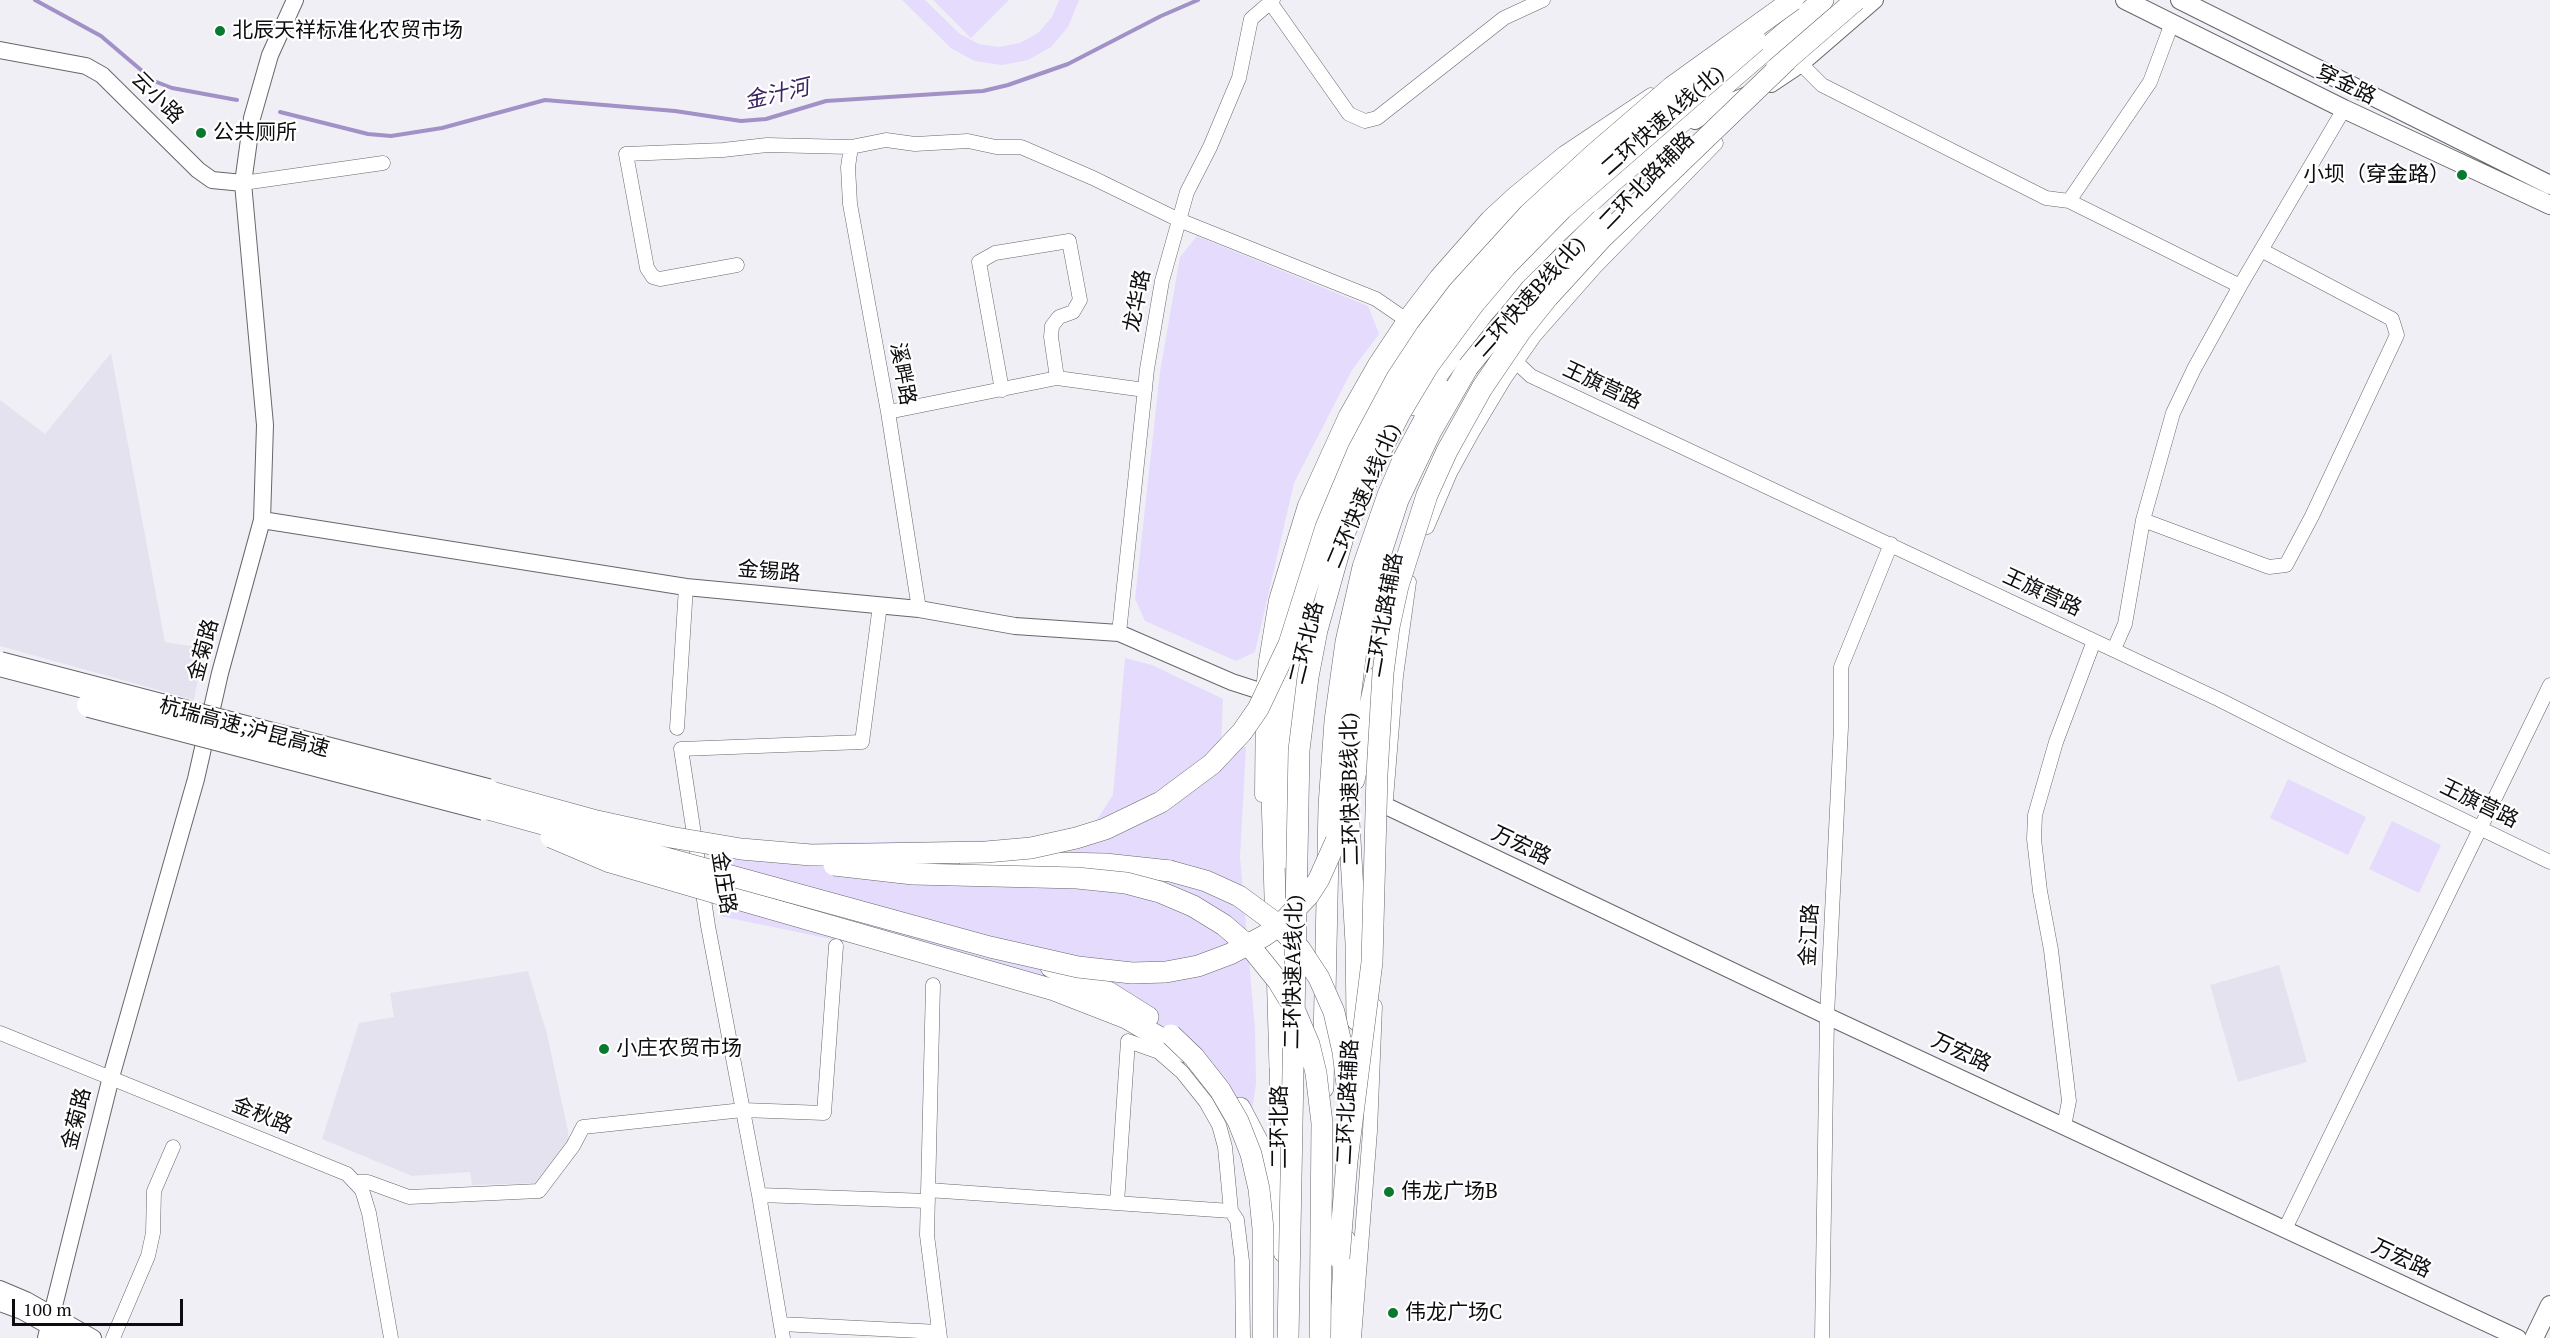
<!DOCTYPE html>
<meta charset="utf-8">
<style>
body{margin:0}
#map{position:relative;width:2550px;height:1338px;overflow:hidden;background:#f1eff6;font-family:"PT Serif",serif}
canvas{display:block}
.scale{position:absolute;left:12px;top:1299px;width:171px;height:27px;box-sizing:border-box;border:3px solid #0d0d0f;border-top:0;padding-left:8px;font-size:18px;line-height:21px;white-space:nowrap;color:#0d0d0f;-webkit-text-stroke:4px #fff;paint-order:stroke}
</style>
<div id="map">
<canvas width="2550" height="1338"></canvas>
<div class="scale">100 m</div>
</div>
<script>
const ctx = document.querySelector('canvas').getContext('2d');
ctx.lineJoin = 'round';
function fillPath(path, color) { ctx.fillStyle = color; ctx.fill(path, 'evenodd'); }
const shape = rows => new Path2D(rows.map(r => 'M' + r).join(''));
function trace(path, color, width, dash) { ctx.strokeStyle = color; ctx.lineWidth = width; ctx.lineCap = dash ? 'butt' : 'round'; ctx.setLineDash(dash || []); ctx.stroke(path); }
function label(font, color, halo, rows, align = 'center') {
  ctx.font = font + ' "PT Serif","Noto Sans SC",serif'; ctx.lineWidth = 4.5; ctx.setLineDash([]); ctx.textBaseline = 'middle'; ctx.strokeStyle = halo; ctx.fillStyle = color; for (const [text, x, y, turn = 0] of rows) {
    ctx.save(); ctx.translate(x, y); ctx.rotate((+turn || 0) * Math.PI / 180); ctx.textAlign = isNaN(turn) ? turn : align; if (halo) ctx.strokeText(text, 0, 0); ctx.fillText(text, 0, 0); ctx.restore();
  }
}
const built = shape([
 [111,353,165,642,204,648,194,700,0,646,0,400,45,434],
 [2279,965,2307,1062,2238,1082,2210,985],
 [528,971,547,1034,568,1131,569,1144,539,1183,472,1185,470,1172,412,1176,322,1139,359,1023,394,1017,390,993]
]);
const green = shape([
 [902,0,925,0,960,34,979,44,999,47,1020,43,1038,33,1052,17,1059,0,1079,0,1068,27,1051,47,1028,60,1002,65,975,61,952,49],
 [933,0,1009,0,971,38],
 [1197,236,1368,306,1379,334,1352,370,1294,483,1255,652,1236,661,1145,621,1135,599,1160,372,1180,257],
 [1125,658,1152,665,1223,699,1221,744,1246,747,1240,857,1255,1029,1256,1084,1249,1130,1197,1073,1138,1025,1047,984,720,916,731,844,1031,840,1094,824,1113,795],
 [2288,779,2366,817,2348,855,2270,818],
 [2392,821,2441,845,2419,893,2369,869]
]);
const stream = shape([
 [35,0,101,36,154,81,172,88,237,100],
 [280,112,368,134,391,136,442,128,545,100,675,111,741,121,766,119,826,101,983,91,1008,85,1068,64,1161,16,1198,0]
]);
const minor = shape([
 [1270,2,1349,114,1365,121,1377,118,1504,18,1543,0],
 [1793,70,1801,64,1822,85,2046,198,2069,201,2240,286],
 [851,147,848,167,850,204,888,412,919,609],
 [243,183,383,163],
 [2069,201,2150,82,2172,23],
 [737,265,660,279,653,277,647,268,626,154,723,150,767,145,851,147,886,140,915,144,968,141,996,147,1021,147,1093,178,1179,220,1376,299,1405,319],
 [1516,362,1531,376,2220,700,2339,760,2550,862],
 [1002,390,979,262,995,253,1069,241,1080,300,1073,312,1059,317,1052,326,1051,337,1057,378],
 [888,412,1057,378,1145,390],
 [2143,520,2269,567,2286,565,2312,516,2397,335,2392,319,2261,250],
 [1427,527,1450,473,1472,433,1505,378,1535,335,1595,267,1716,143],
 [1119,633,1147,369,1162,281,1187,192,1210,147,1239,78,1251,19,1273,0],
 [2114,649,2125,624,2143,520,2173,413,2194,369,2240,286,2344,109],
 [677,728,686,587],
 [1262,795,1263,692,1266,661,1276,600,1305,505,1346,415,1375,364,1411,310,1437,276,1488,218,1514,194,1564,153,1651,95],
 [1386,799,1396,676,1409,582],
 [933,985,927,1235,940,1338],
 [0,1033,347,1174,362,1190,369,1213,391,1338],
 [2064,1126,2069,1101,2051,950,2040,891,2034,839,2035,815,2056,742,2094,641],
 [357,1182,368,1182,409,1197,539,1191,573,1146,583,1127,743,1110,824,1113,836,946],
 [928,1190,1231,1211,1237,1220,1242,1261,1243,1338],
 [759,1195,928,1201],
 [1117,1203,1128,1041,1159,1052,1182,1072,1206,1102,1219,1125,1225,1147,1231,1211],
 [2285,1229,2550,685],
 [781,1324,939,1332],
 [113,1338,148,1256,153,1233,154,1191,173,1147],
 [783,1338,759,1195,708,926,681,749,862,742,880,605],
 [1354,1338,1370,1131,1375,1006],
 [1822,1338,1827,1016,1841,727,1841,667,1891,544]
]);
const tertiary = shape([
 [0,50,86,66,102,75,198,170,212,180,243,183],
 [1771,84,1801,64,1875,0],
 [1695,121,1718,107,1747,95],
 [262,520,686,587,919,609,1015,626,1119,633,1232,682,1263,692],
 [1386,806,1827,1016,2518,1338],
 [0,1289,26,1300,93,1338],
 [0,1303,22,1311,70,1338],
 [46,1338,111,1077,196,779,220,673,262,520,265,425,243,183,252,118,270,55,295,0]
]);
const secondary = shape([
 [2125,0,2344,109,2550,205],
 [2180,0,2550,185],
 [2534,1338,2550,1305]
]);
const primary = shape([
 [1415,405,1483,313,1552,237,1613,181,1823,0],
 [1282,858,1293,699,1309,624],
 [1280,1051,1282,1203],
 [1323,1088,1329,806,1335,721,1346,642,1363,567,1388,495,1403,460,1441,389]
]);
const trunk = shape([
 [1354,780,1376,678],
 [970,861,1105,864,1170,871],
 [716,893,1054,990,1126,1018,1185,1052],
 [1051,967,1108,992,1148,1017],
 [1357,1020,1356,943,1346,771,1349,706,1356,651,1374,574,1398,500,1431,431,1468,367],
 [1280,1067,1272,794,1274,698,1284,623,1304,548,1334,471,1359,419,1400,348,1436,296,1467,257,1498,223,1545,181,1594,145],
 [1240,1108,1262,1150,1270,1176,1284,1252],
 [1340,1338,1345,1240]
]);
const trunkBridge = shape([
 [1776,69,1856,0],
 [1468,367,1531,289,1602,219],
 [488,791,597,821,670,837,741,849,811,855,986,852,1031,848,1076,838,1105,829,1161,802,1212,764,1242,732,1258,709,1289,644,1326,527,1358,451,1397,378,1426,334,1458,292,1529,214,1592,156,1672,87,1793,0],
 [484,808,990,947,1078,967,1132,973,1166,972,1198,966,1230,954,1264,936,1281,924,1308,896,1319,879,1336,841],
 [551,837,610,862,716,893],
 [834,865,913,874,1077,878,1126,883,1160,892,1193,906,1224,925,1253,950,1278,981,1292,1004,1309,1044,1316,1073,1322,1123,1320,1338],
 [1170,871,1206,881,1239,896,1277,924,1300,949,1319,978,1334,1012,1343,1052,1348,1093],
 [1171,1035,1194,1057,1220,1090,1238,1121,1251,1154,1259,1189,1263,1229,1263,1338],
 [1339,1258,1347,1161,1372,962,1377,774,1383,673,1389,627,1398,586,1427,495,1447,451,1482,388,1520,332,1548,297,1602,238,1787,60],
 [1288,1338,1299,750,1308,677,1317,630,1344,534,1376,460,1401,411,1428,366,1473,305,1506,266,1562,209,1756,41]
]);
const motorwayBridge = shape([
 [0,664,488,791],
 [89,705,484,808]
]);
const markers = [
 [220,31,6,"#08792f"],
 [201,133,6,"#08792f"],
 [2462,175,6,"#08792f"],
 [604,1049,6,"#08792f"],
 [1389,1192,6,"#08792f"],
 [1393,1313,6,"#08792f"]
];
const poiNames = [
 ["北辰天祥标准化农贸市场",232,31],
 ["公共厕所",213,133],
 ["小坝（穿金路）",2450,175,"right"],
 ["小庄农贸市场",616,1049],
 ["伟龙广场B",1401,1192],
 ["伟龙广场C",1405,1313]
];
const streetNames = [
 ["穿金路",2346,85,26],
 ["云小路",157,98,45],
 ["二环快速A线(北)",1663,121,-41],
 ["二环北路辅路",1647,181,-46],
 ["二环快速B线(北)",1530,297,-48],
 ["龙华路",1138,301,-79],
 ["溪畔路",902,374,80],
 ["王旗营路",1602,386,25],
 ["二环快速A线(北)",1364,496,-67],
 ["金锡路",769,572,5],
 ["王旗营路",2042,593,25],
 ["二环北路辅路",1385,615,-80],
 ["二环北路",1307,643,-76],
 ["金菊路",204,650,-75],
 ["杭瑞高速;沪昆高速",244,728,15],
 ["二环快速B线(北)",1351,789,-91],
 ["王旗营路",2479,804,26],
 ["万宏路",1521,846,25],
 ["金庄路",723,883,81],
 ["金江路",1810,935,-87],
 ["二环快速A线(北)",1294,972,-89],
 ["万宏路",1961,1053,25],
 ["二环北路辅路",1348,1102,-87],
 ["金秋路",262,1116,22],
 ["金菊路",77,1119,-76],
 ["二环北路",1280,1127,-90],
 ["万宏路",2401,1259,25]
];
const waterNames = [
 ["金汁河",777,95,-13]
];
fillPath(built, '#e5e2ef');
fillPath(green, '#e4dbfd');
trace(stream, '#a191c7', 4);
trace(minor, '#67666b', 15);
trace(tertiary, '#67666b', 18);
trace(secondary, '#67666b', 20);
trace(primary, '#67666b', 22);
trace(trunk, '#67666b', 22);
trace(minor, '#fff', 14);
trace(tertiary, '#fff', 16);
trace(secondary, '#fff', 18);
trace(primary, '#fff', 21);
trace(trunk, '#fff', 21);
trace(trunkBridge, '#67666b', 22, []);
trace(motorwayBridge, '#67666b', 26, []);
trace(trunkBridge, '#fff', 21);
trace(motorwayBridge, '#fff', 24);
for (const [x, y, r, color] of markers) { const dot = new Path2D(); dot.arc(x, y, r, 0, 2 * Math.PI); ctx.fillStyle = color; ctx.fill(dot); trace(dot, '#fff', 2); }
label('21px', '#0d0d0f', '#fff', poiNames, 'left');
label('21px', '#0d0d0f', '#fff', streetNames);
label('italic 22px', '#3b2263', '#fff', waterNames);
</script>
